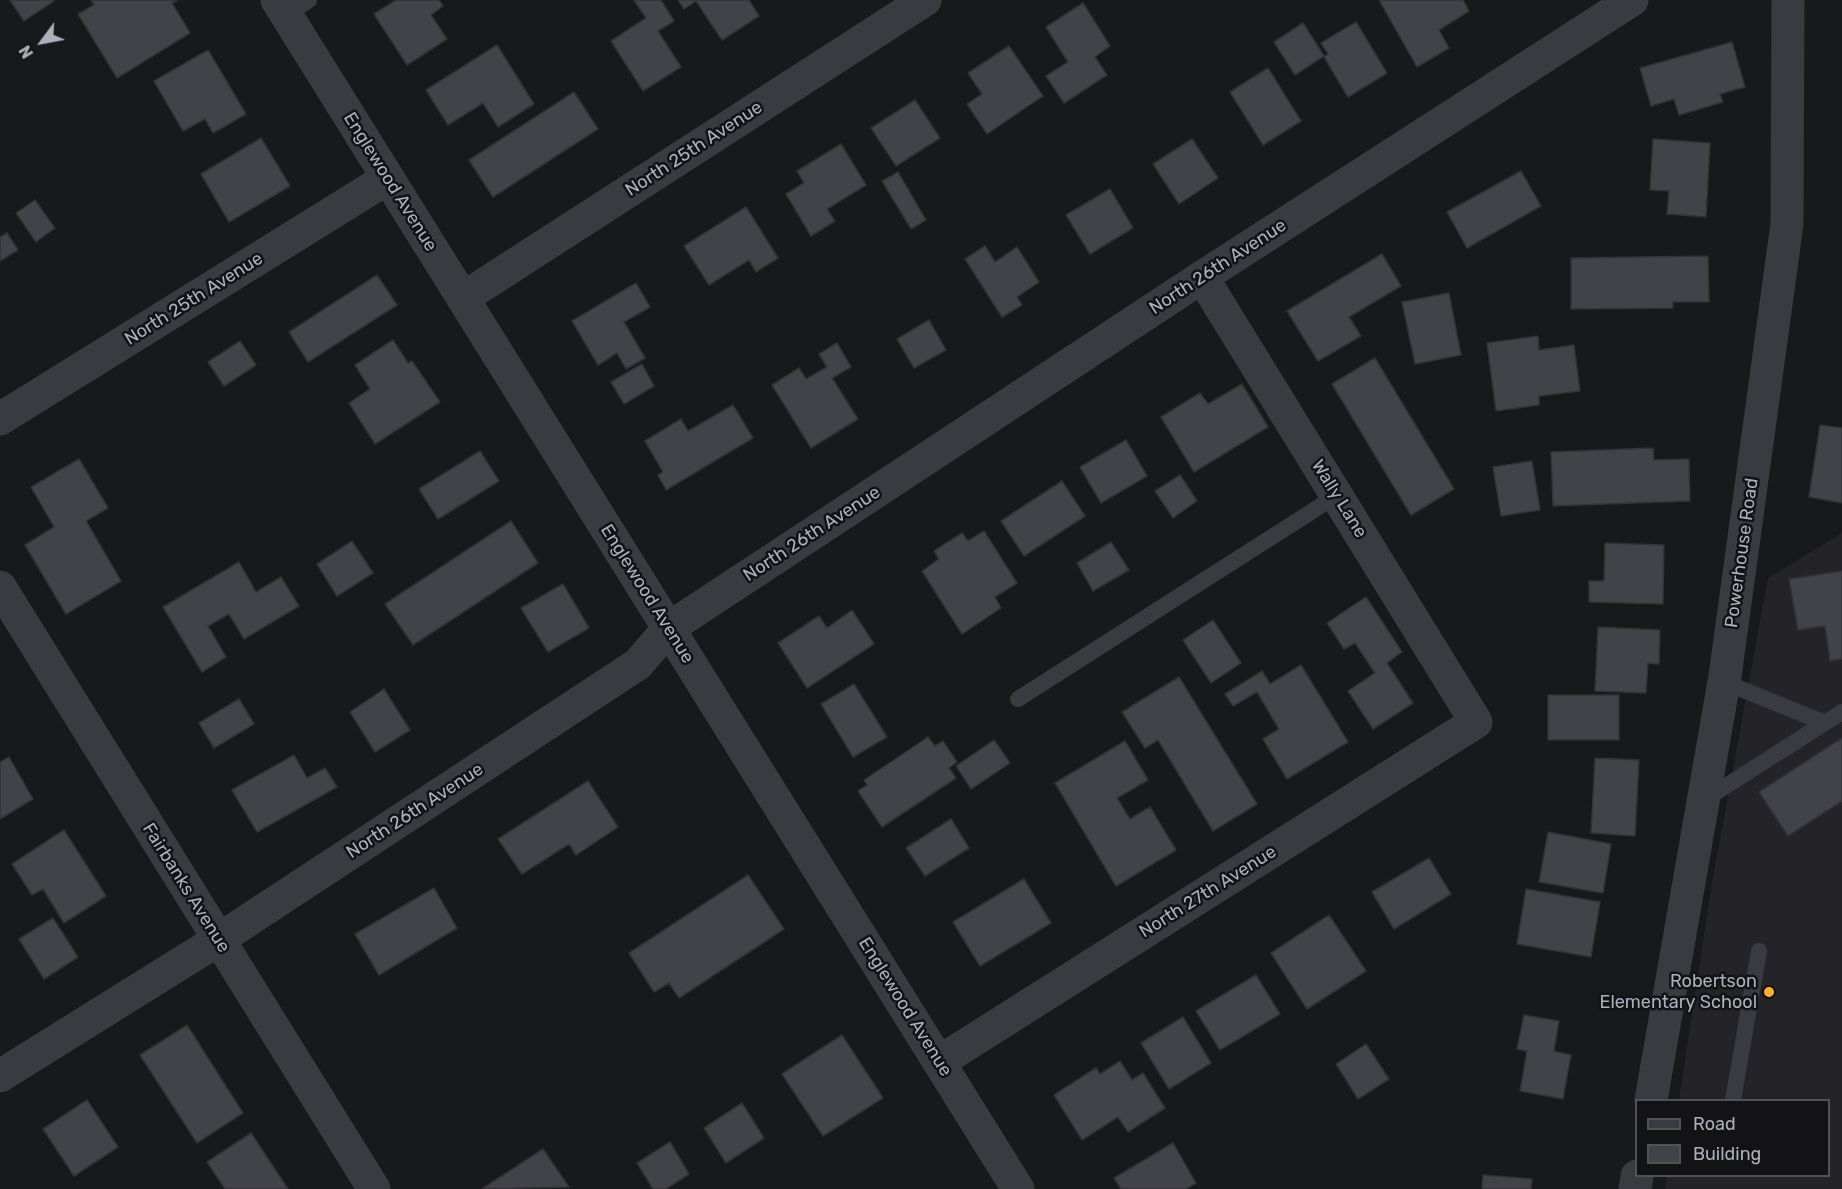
<!DOCTYPE html>
<style>
body{margin:0}
#map{position:relative;width:1842px;height:1189px;overflow:hidden;background:#18191b;font-family:Rubik,sans-serif}
canvas{display:block}
.legend{position:absolute;left:1635px;top:1099px;width:195px;height:78px;box-sizing:border-box;background:#131316;border:2px solid #4f5258;margin:0;padding:8px 10px;list-style:none;font-size:18px;color:#aab0bc}
.legend li{display:flex;align-items:center;gap:12px;height:30px}
.legend b{width:30px;border:2px solid #4f5258}
.north{position:absolute;left:12px;top:12px;width:60px;height:60px;-webkit-text-stroke:4px #131316;paint-order:stroke;rotate:238deg;font-size:16px;font-weight:700;line-height:24px;text-align:center;color:#aab0bc}
.north::after{content:'';display:block;margin:auto;width:21px;height:27px;background:#aab0bc;clip-path:polygon(50% 0,100% 100%,50% 72%,0 100%)}
</style>
<div id="map">
<canvas width="1842" height="1189"></canvas>
<ul class="legend">
<li><b style="height:8px;background:#393b40"></b>Road</li>
<li><b style="height:16px;background:#424348"></b>Building</li>
</ul>
<div class="north">N</div>
</div>
<script>
const ctx = document.querySelector('canvas').getContext('2d');
ctx.lineJoin = 'round';
function fillPath(path, color) { ctx.fillStyle = color; ctx.fill(path, 'evenodd'); }
const shape = rows => new Path2D(rows.map(r => 'M' + r).join(''));
function trace(path, color, width, dash) { ctx.strokeStyle = color; ctx.lineWidth = width; ctx.lineCap = dash ? 'butt' : 'round'; ctx.setLineDash(dash || []); ctx.stroke(path); }
function label(font, color, halo, rows, align = 'center') {
  ctx.font = font + ' Rubik,sans-serif'; ctx.lineWidth = 5; ctx.setLineDash([]); ctx.textBaseline = 'middle'; ctx.strokeStyle = halo; ctx.fillStyle = color; for (const [text, x, y, turn = 0] of rows) {
    ctx.save(); ctx.translate(x, y); ctx.rotate((+turn || 0) * Math.PI / 180); ctx.textAlign = isNaN(turn) ? turn : align; if (halo) ctx.strokeText(text, 0, 0); ctx.fillText(text, 0, 0); ctx.restore();
  }
}
const built = shape([
 [1842,533,1842,1189,1665,1189,1667,1176,1828,1176,1828,1100,1679,1100,1712,883,1768,578]
]);
const building = shape([
 [10,0,53,0,54,1,24,21,10,0],
 [91,0,178,0,172,3,190,33,117,78,78,14,94,5,91,0],
 [396,0,439,0,443,6,431,15,447,39,407,65,374,14,396,0],
 [634,0,661,0,674,21,658,31,681,67,643,91,611,41,646,18,634,0],
 [678,0,749,0,759,16,722,40,696,1,684,9,678,0],
 [1379,0,1463,0,1469,11,1439,30,1449,48,1417,67,1379,0],
 [1083,3,1110,46,1095,57,1107,75,1064,103,1046,76,1068,62,1046,27,1083,3],
 [1356,22,1387,73,1348,97,1324,57,1328,54,1321,43,1356,22],
 [1303,23,1324,56,1295,75,1274,42,1303,23],
 [1732,42,1745,87,1720,94,1723,102,1679,115,1674,99,1651,106,1640,68,1732,42],
 [497,45,534,104,498,127,483,103,448,125,426,90,497,45],
 [1009,46,1043,96,987,134,967,104,982,94,968,73,1009,46],
 [208,50,246,114,213,133,205,119,183,131,154,81,208,50],
 [1268,68,1301,121,1263,145,1230,92,1268,68],
 [574,92,598,129,493,197,469,160,574,92],
 [915,100,940,138,896,166,871,128,915,100],
 [261,138,290,186,229,222,201,174,261,138],
 [1192,139,1218,178,1179,204,1153,164,1192,139],
 [1653,139,1710,143,1706,217,1667,214,1669,191,1650,190,1653,139],
 [841,144,866,185,827,209,835,221,811,236,786,194,804,183,797,171,841,144],
 [1521,171,1541,206,1467,248,1447,212,1521,171],
 [898,172,926,220,911,229,882,181,898,172],
 [1110,189,1133,228,1090,254,1066,215,1110,189],
 [35,200,55,228,36,242,16,213,35,200],
 [746,207,778,258,756,272,749,260,709,285,684,246,746,207],
 [7,233,18,250,0,261,0,237,7,233],
 [985,246,995,262,1017,247,1039,282,1017,297,1022,305,1002,317,965,259,985,246],
 [1382,254,1401,286,1349,317,1361,336,1318,361,1287,311,1382,254],
 [1708,256,1709,302,1673,302,1673,308,1571,309,1571,258,1708,256],
 [377,275,397,305,308,362,289,332,377,275],
 [636,283,650,307,624,322,645,358,626,369,617,353,598,365,572,321,636,283],
 [1449,293,1461,355,1415,364,1402,302,1449,293],
 [929,320,946,350,914,368,897,339,929,320],
 [1538,336,1539,350,1574,345,1580,391,1539,396,1539,405,1496,411,1487,343,1538,336],
 [393,340,408,363,412,361,440,402,375,444,349,403,370,389,355,365,393,340],
 [240,341,256,365,224,386,208,362,240,341],
 [837,343,851,367,832,378,858,419,811,448,772,385,799,368,806,379,827,367,819,354,837,343],
 [1375,358,1454,489,1411,515,1332,384,1375,358],
 [642,364,654,386,624,404,611,382,642,364],
 [1242,384,1268,427,1194,472,1161,417,1200,393,1208,404,1242,384],
 [733,405,753,438,666,490,658,475,663,472,645,441,681,419,688,431,733,405],
 [1820,425,1842,428,1842,503,1809,497,1820,425],
 [1126,440,1147,476,1101,503,1080,467,1126,440],
 [1653,448,1654,460,1689,459,1690,501,1553,506,1551,452,1653,448],
 [480,451,499,481,438,519,419,489,480,451],
 [79,459,108,508,86,521,121,581,66,614,25,545,54,527,31,487,79,459],
 [1532,461,1540,510,1501,516,1493,467,1532,461],
 [1180,475,1197,501,1173,518,1155,491,1180,475],
 [1062,481,1085,516,1024,556,1001,521,1062,481],
 [511,521,538,563,413,645,385,604,511,521],
 [984,531,1017,583,995,597,1001,608,962,634,922,571,939,559,934,551,962,533,968,541,984,531],
 [352,541,373,573,337,596,317,564,352,541],
 [1111,542,1129,570,1093,591,1077,563,1111,542],
 [1605,543,1664,545,1663,604,1589,602,1589,581,1604,581,1605,543],
 [239,562,256,592,281,577,299,606,244,639,229,614,208,626,226,657,202,672,163,607,239,562],
 [1842,571,1842,659,1830,661,1825,626,1798,630,1789,579,1842,571],
 [563,584,589,628,548,652,521,608,563,584],
 [1366,597,1402,652,1387,663,1413,703,1373,729,1348,691,1375,673,1355,643,1344,649,1327,623,1366,597],
 [852,610,874,644,807,688,778,643,819,616,827,628,852,610],
 [1213,620,1241,663,1211,683,1183,640,1213,620],
 [1598,627,1660,630,1659,664,1648,663,1646,693,1595,691,1598,627],
 [1301,665,1348,742,1287,779,1263,739,1279,729,1257,692,1233,706,1225,694,1262,671,1270,684,1301,665],
 [1179,677,1257,804,1213,831,1158,740,1145,748,1122,712,1179,677],
 [854,684,887,737,853,757,821,704,854,684],
 [384,689,410,730,375,752,350,712,384,689],
 [1548,695,1619,695,1619,740,1548,740,1548,695],
 [239,699,254,724,214,748,199,723,239,699],
 [928,737,935,746,943,741,957,762,949,768,956,778,882,827,858,791,867,785,864,780,928,737],
 [1842,738,1842,801,1788,836,1759,792,1842,738],
 [994,740,1010,763,971,789,956,766,994,740],
 [1125,741,1148,780,1117,798,1130,819,1150,807,1176,850,1116,886,1055,783,1125,741],
 [294,755,307,778,325,768,337,787,257,832,232,790,294,755],
 [9,757,33,799,0,819,0,762,9,757],
 [1595,758,1639,760,1635,836,1591,833,1595,758],
 [588,781,618,827,576,855,569,844,522,874,498,839,588,781],
 [951,819,969,848,925,876,906,848,951,819],
 [64,830,106,896,64,923,43,889,32,895,12,864,64,830],
 [1548,832,1611,844,1603,893,1539,882,1548,832],
 [1429,858,1451,894,1394,929,1372,892,1429,858],
 [748,875,784,929,679,998,669,983,654,992,629,953,748,875],
 [1024,879,1051,923,980,966,953,922,1024,879],
 [434,888,457,928,379,975,355,934,434,888],
 [1526,889,1600,902,1591,957,1517,944,1526,889],
 [1329,915,1366,971,1307,1009,1271,953,1329,915],
 [53,918,78,957,44,979,19,939,53,918],
 [1256,975,1280,1014,1220,1050,1196,1011,1256,975],
 [1524,1015,1559,1021,1554,1051,1571,1055,1563,1099,1520,1091,1527,1051,1517,1049,1524,1015],
 [1183,1017,1211,1063,1169,1089,1141,1043,1183,1017],
 [187,1025,243,1113,197,1143,140,1055,187,1025],
 [842,1035,883,1098,823,1136,782,1074,842,1035],
 [1366,1044,1389,1079,1358,1099,1336,1064,1366,1044],
 [1120,1061,1132,1080,1143,1073,1165,1108,1128,1132,1118,1117,1082,1140,1054,1095,1096,1068,1100,1074,1120,1061],
 [87,1100,118,1147,74,1176,43,1129,87,1100],
 [742,1103,764,1138,726,1163,704,1128,742,1103],
 [251,1133,288,1189,225,1189,207,1162,251,1133],
 [670,1142,689,1174,666,1189,653,1189,637,1163,670,1142],
 [1173,1143,1196,1183,1186,1189,1121,1189,1114,1178,1173,1143],
 [543,1149,569,1187,482,1189,543,1149],
 [1483,1175,1532,1179,1531,1189,1482,1189,1483,1175]
]);
const service = shape([
 [286,15,309,0],
 [1724,682,1825,723],
 [1018,699,1336,496],
 [1704,800,1842,712],
 [1733,1100,1759,951]
]);
const minor = shape([
 [463,298,925,0],
 [0,587,374,1189],
 [939,1062,1476,722,1202,277],
 [0,1076,218,940,638,664,669,628,1202,277,1632,0]
]);
const tertiary = shape([
 [277,0,1018,1189],
 [0,419,388,178],
 [1651,1100,1725,676,1787,224,1788,0],
 [1635,1189,1637,1176]
]);
const markers = [
 [1769,992,6,"#ffb02c"]
];
const streetNames = [
 ["North 25th Avenue",694,149,-33],
 ["Englewood Avenue",390,182,58],
 ["North 26th Avenue",1218,267,-33],
 ["North 25th Avenue",194,299,-32],
 ["Wally Lane",1339,499,58],
 ["North 26th Avenue",812,534,-33],
 ["Powerhouse Road",1742,553,-82],
 ["Englewood Avenue",647,594,58],
 ["North 26th Avenue",415,811,-33],
 ["Fairbanks Avenue",186,888,58],
 ["North 27th Avenue",1208,892,-32],
 ["Englewood Avenue",905,1007,58]
];
const poiNames = [
 ["Robertson",1757,982],
 ["Elementary School",1757,1003]
];
fillPath(built, '#242428');
fillPath(building, '#424348');
trace(building, '#323237', 1.5);
trace(service, '#393b40', 16);
trace(minor, '#393b40', 33);
trace(tertiary, '#393b40', 33);
for (const [x, y, r, color] of markers) { const dot = new Path2D(); dot.arc(x, y, r, 0, 2 * Math.PI); ctx.fillStyle = color; ctx.fill(dot); trace(dot, '#131316', 2); }
label('18px', '#aab0bc', '#131316', streetNames);
label('18px', '#aab0bc', '#131316', poiNames, 'right');
</script>
